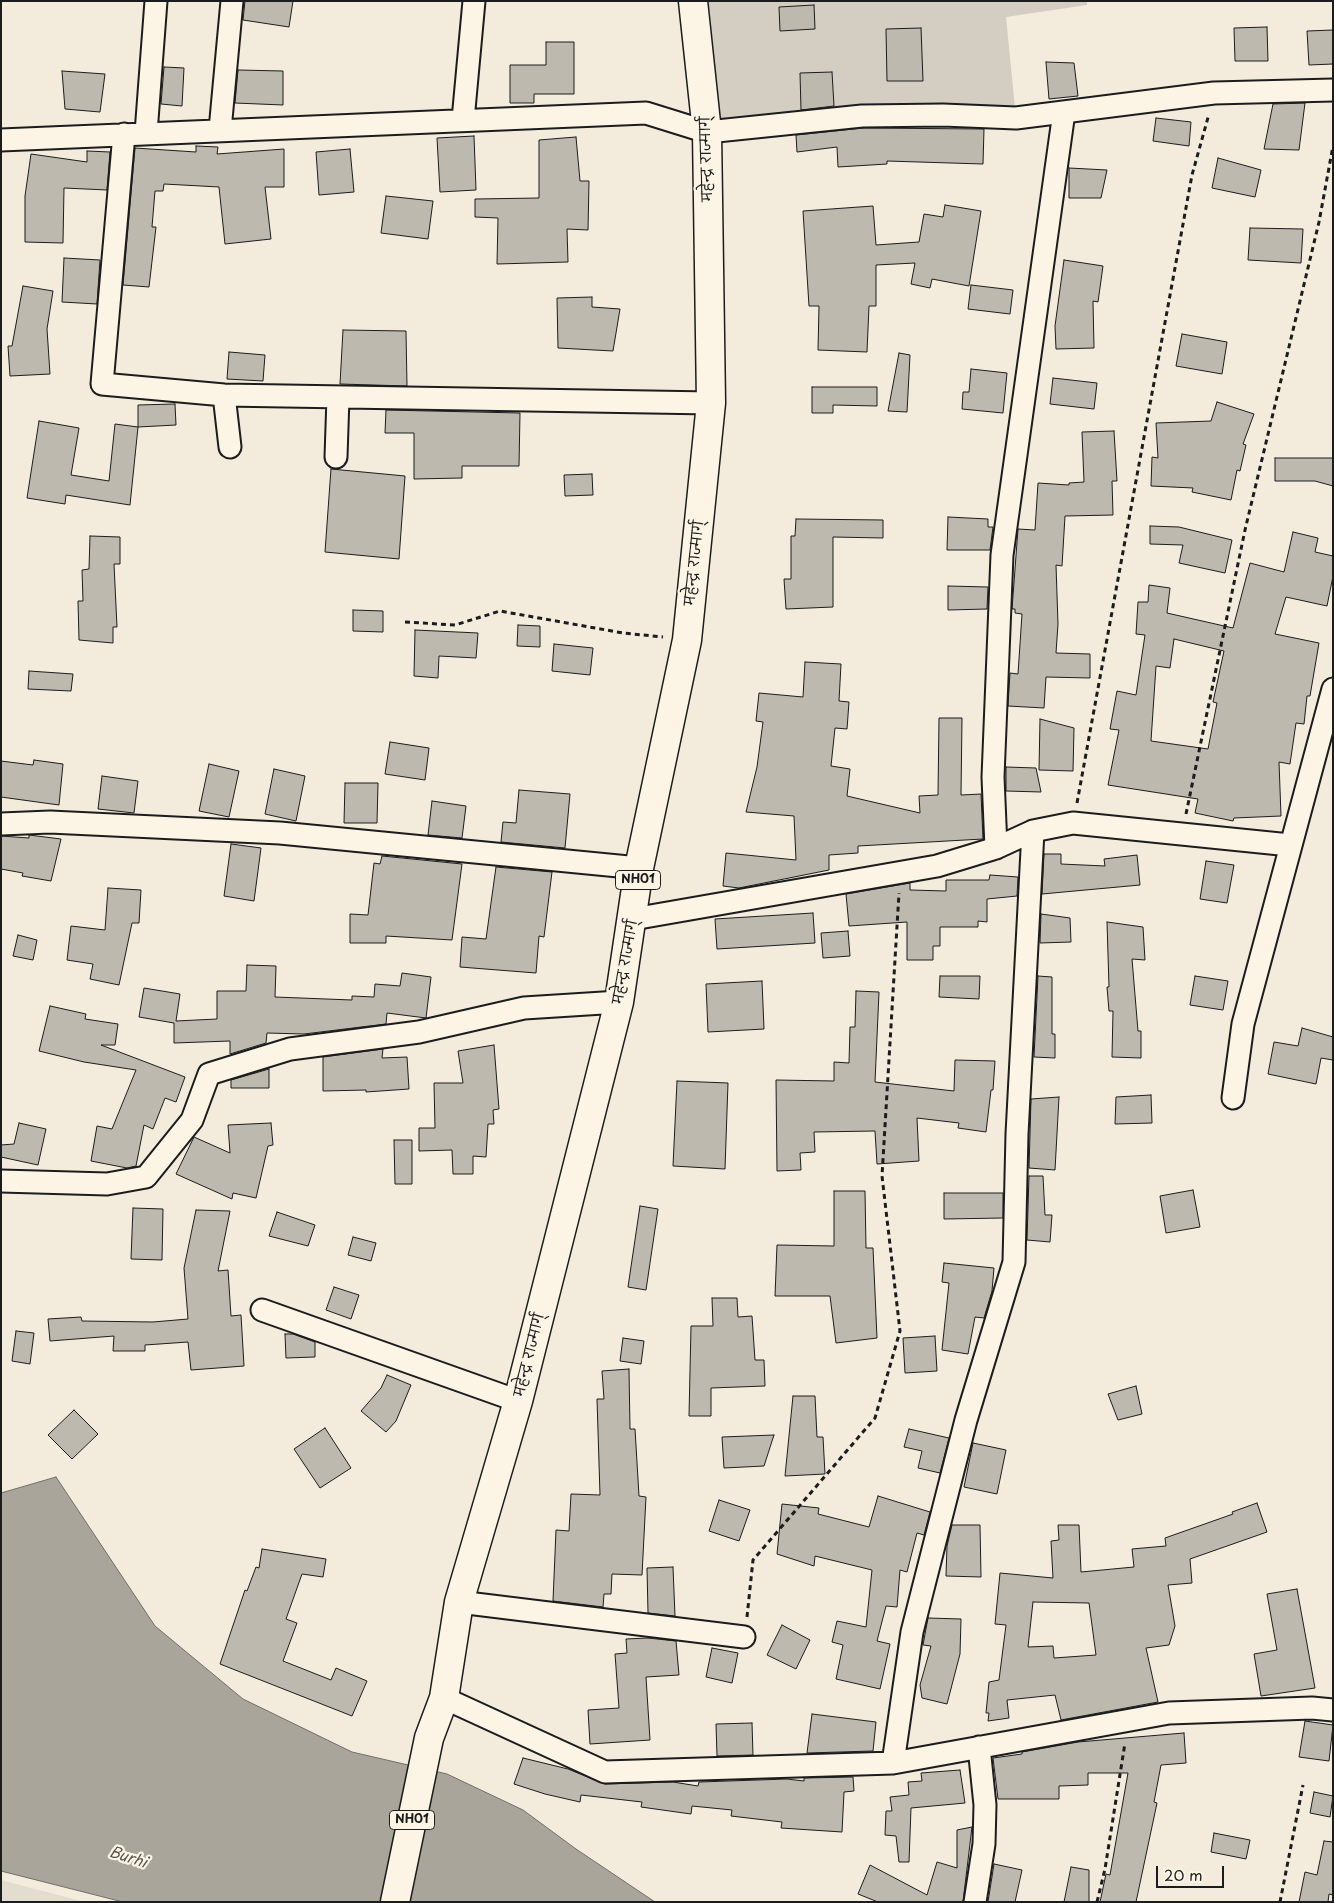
<!DOCTYPE html>
<meta charset="utf-8">
<style>
body{margin:0}
#map{position:relative;width:1334px;height:1903px;overflow:hidden;background:#f3ecdd;font-family:"Playpen Sans",sans-serif}
canvas{display:block}
.frame{position:absolute;inset:0;border:2px solid #1c1c1c;pointer-events:none}
.scale{position:absolute;left:1156px;top:1866px;width:68px;height:22px;box-sizing:border-box;border:2px solid #1c1c1c;border-top:0;padding-left:6px;font-size:15px;line-height:18px;white-space:nowrap;color:#1c1c1c;-webkit-text-stroke:4px #fcf5e5;paint-order:stroke}
</style>
<div id="map">
<canvas width="1334" height="1903"></canvas>
<div class="frame"></div>
<div class="scale">20 m</div>
</div>
<script>
const ctx = document.querySelector('canvas').getContext('2d');
ctx.lineJoin = 'round';
function fillPath(path, color) { ctx.fillStyle = color; ctx.fill(path, 'evenodd'); }
const shape = rows => new Path2D(rows.map(r => 'M' + r).join(''));
function trace(path, color, width, dash) { ctx.strokeStyle = color; ctx.lineWidth = width; ctx.lineCap = dash ? 'butt' : 'round'; ctx.setLineDash(dash || []); ctx.stroke(path); }
function label(font, color, halo, rows, align = 'center') {
  ctx.font = font + ' "Playpen Sans","Playpen Sans Deva",sans-serif'; ctx.lineWidth = 4.5; ctx.setLineDash([]); ctx.textBaseline = 'middle'; ctx.strokeStyle = halo; ctx.fillStyle = color; for (const [text, x, y, turn = 0] of rows) {
    ctx.save(); ctx.translate(x, y); ctx.rotate((+turn || 0) * Math.PI / 180); ctx.textAlign = isNaN(turn) ? turn : align; if (halo) ctx.strokeText(text, 0, 0); ctx.fillText(text, 0, 0); ctx.restore();
  }
}
const built = shape([
 [1,1880,85,1902,1,1902]
]);
const green = shape([
 [693,1,1087,1,1087,5,1006,17,1016,118,707,132]
]);
const water = shape([
 [56,1477,155,1626,243,1699,352,1752,447,1774,523,1810,576,1849,655,1902,123,1902,1,1871,1,1493,56,1477]
]);
const building = shape([
 [245,1,293,1,289,27,243,20,245,1],
 [814,5,815,29,780,31,779,7,814,5],
 [1267,27,1268,61,1235,61,1234,28,1267,27],
 [921,28,923,81,887,81,886,29,921,28],
 [1333,30,1333,64,1309,65,1307,31,1333,30],
 [546,42,574,42,574,94,534,94,534,103,510,103,510,65,546,65,546,42],
 [1046,62,1074,63,1078,96,1049,99,1046,62],
 [164,67,184,68,182,106,161,104,164,67],
 [238,70,283,71,283,105,235,103,238,70],
 [62,71,105,74,100,112,65,109,62,71],
 [832,72,834,106,801,110,800,73,832,72],
 [1305,103,1299,150,1264,149,1273,104,1305,103],
 [1156,118,1191,122,1189,146,1153,141,1156,118],
 [863,128,984,129,983,164,887,161,887,164,838,167,837,147,797,152,796,135,863,128],
 [474,136,476,190,440,192,437,138,474,136],
 [576,137,580,181,589,181,588,230,567,229,568,262,497,264,498,218,475,217,475,199,539,198,539,140,576,137],
 [196,146,218,147,217,154,284,149,284,187,265,187,271,239,225,244,219,187,164,184,163,191,155,191,152,227,156,227,149,287,123,285,135,148,196,152,196,146],
 [350,149,354,192,319,195,316,152,350,149],
 [87,151,110,152,107,190,64,188,63,243,25,242,25,196,31,154,87,162,87,151],
 [1218,158,1261,170,1255,197,1212,188,1218,158],
 [1069,168,1107,170,1101,198,1069,198,1069,168],
 [386,196,433,201,428,239,381,233,386,196],
 [945,205,981,211,969,286,932,279,930,288,911,284,915,263,876,265,876,306,869,306,867,352,818,350,819,306,809,306,803,211,873,206,876,245,919,242,924,214,943,217,945,205],
 [1250,228,1303,229,1301,263,1248,260,1250,228],
 [64,258,100,260,97,304,62,302,64,258],
 [1064,260,1103,266,1098,302,1093,301,1094,348,1056,349,1055,326,1064,260],
 [971,285,1013,290,1010,314,968,309,971,285],
 [23,286,53,291,47,329,50,374,10,376,8,346,12,346,23,286],
 [592,297,592,307,620,309,613,351,558,348,557,298,592,297],
 [343,330,406,331,407,386,340,384,343,330],
 [1182,334,1227,342,1222,374,1176,366,1182,334],
 [229,352,265,355,263,381,227,379,229,352],
 [899,353,910,355,907,412,888,411,899,353],
 [971,369,1007,373,1003,413,962,409,963,392,969,392,971,369],
 [1053,378,1097,383,1094,409,1050,404,1053,378],
 [812,387,877,387,877,406,833,405,833,413,812,413,812,387],
 [1217,402,1254,414,1243,444,1246,445,1240,471,1237,470,1231,500,1192,492,1193,488,1151,486,1152,457,1158,458,1156,423,1211,421,1217,402],
 [175,404,176,425,138,427,138,405,175,404],
 [386,410,520,413,519,466,462,466,462,478,414,479,414,433,385,433,386,410],
 [39,421,79,428,71,475,109,481,115,424,138,427,130,505,66,495,65,504,27,498,39,421],
 [1114,431,1117,481,1112,481,1113,515,1065,516,1062,566,1056,565,1058,624,1056,653,1090,654,1090,678,1046,677,1044,708,1008,706,1010,673,1018,674,1022,614,1015,613,1015,609,1012,609,1018,529,1035,530,1038,483,1069,485,1069,483,1084,482,1082,432,1114,431],
 [1275,458,1333,458,1333,486,1315,481,1275,481,1275,458],
 [331,469,405,476,399,559,325,552,331,469],
 [592,474,593,495,565,496,564,475,592,474],
 [948,517,988,519,988,527,993,527,990,550,947,550,948,517],
 [796,519,883,520,883,538,833,537,833,607,786,609,784,579,791,579,791,536,795,536,796,519],
 [1150,526,1179,527,1232,540,1225,573,1179,563,1183,545,1150,544,1150,526],
 [1293,532,1318,538,1315,552,1333,556,1333,576,1327,606,1286,597,1275,634,1319,643,1310,696,1307,696,1304,724,1296,723,1290,764,1279,762,1281,816,1234,818,1233,821,1195,813,1198,799,1108,785,1119,730,1110,729,1117,691,1136,695,1145,635,1136,634,1138,602,1148,602,1149,585,1170,588,1167,613,1233,628,1250,563,1284,572,1293,532],
 [1174,639,1224,651,1213,702,1217,703,1208,749,1151,741,1156,666,1170,668,1174,639],
 [90,536,120,537,120,564,114,564,117,627,113,627,113,643,79,640,78,601,83,601,82,570,89,569,90,536],
 [948,586,988,587,987,609,948,610,948,586],
 [353,610,383,611,383,632,353,631,353,610],
 [518,625,540,626,540,647,517,646,518,625],
 [415,630,478,633,476,658,439,656,438,678,414,676,415,630],
 [554,644,593,648,590,675,552,671,554,644],
 [805,662,841,664,839,701,849,702,847,729,835,728,831,766,850,769,847,796,920,813,919,796,938,795,939,718,962,718,961,795,981,794,983,839,858,846,858,853,829,855,829,870,739,888,723,886,726,853,796,860,794,816,746,812,757,767,763,722,756,721,759,693,803,697,805,662],
 [29,671,73,674,71,691,28,689,29,671],
 [1040,719,1074,728,1073,771,1039,770,1040,719],
 [390,742,429,748,425,780,385,774,390,742],
 [34,760,63,764,59,805,1,797,1,761,33,765,34,760],
 [209,764,239,771,229,817,199,811,209,764],
 [1006,767,1036,768,1041,792,1006,791,1006,767],
 [274,769,305,776,296,821,265,814,274,769],
 [102,776,138,781,134,813,98,809,102,776],
 [345,783,378,783,377,823,344,823,345,783],
 [519,790,570,794,565,848,501,842,503,822,516,823,519,790],
 [432,801,466,806,462,838,428,835,432,801],
 [29,835,61,839,51,881,22,876,23,873,1,869,1,836,29,838,29,835],
 [231,844,261,848,254,901,224,896,231,844],
 [1044,854,1061,854,1061,864,1105,866,1104,859,1137,855,1140,885,1042,894,1044,854],
 [382,856,462,864,452,940,386,936,386,943,350,943,350,914,368,915,374,863,380,864,382,856],
 [1206,861,1234,865,1227,903,1200,899,1206,861],
 [496,867,552,872,544,937,539,936,536,973,460,967,462,937,486,939,496,867],
 [990,875,1018,877,1017,896,987,899,987,922,978,921,978,927,940,927,940,946,933,946,933,960,907,960,907,922,849,926,846,894,910,883,910,890,946,891,946,880,989,880,990,875],
 [108,888,141,890,139,923,132,923,119,985,90,979,93,964,67,960,71,926,105,930,108,888],
 [813,913,815,943,717,949,715,919,813,913],
 [1041,914,1070,918,1071,942,1040,943,1041,914],
 [1107,922,1143,927,1145,960,1132,959,1138,1031,1141,1031,1141,1058,1112,1057,1113,1011,1109,1011,1107,987,1109,987,1107,922],
 [848,931,850,956,823,958,821,933,848,931],
 [18,935,37,940,33,960,13,956,18,935],
 [247,965,276,966,275,997,352,1000,352,996,374,997,375,984,400,986,402,973,431,977,426,1018,387,1013,386,1024,304,1034,267,1033,266,1043,230,1054,230,1041,174,1043,174,1023,139,1017,144,988,180,994,176,1021,217,1019,217,991,246,991,247,965],
 [940,976,980,976,979,999,939,997,940,976],
 [1038,976,1052,977,1052,1034,1055,1034,1055,1058,1034,1057,1038,976],
 [1195,976,1228,981,1223,1010,1190,1005,1195,976],
 [762,981,764,1029,708,1032,706,984,762,981],
 [856,991,879,992,875,1082,954,1091,955,1060,995,1061,993,1090,991,1090,986,1132,958,1128,959,1123,917,1118,919,1161,877,1164,875,1131,814,1132,815,1152,800,1153,801,1170,777,1171,776,1080,834,1081,834,1062,849,1063,850,1027,855,1027,856,991],
 [50,1006,86,1014,85,1019,118,1024,115,1045,101,1045,185,1077,176,1102,165,1098,153,1129,144,1125,136,1166,127,1168,91,1161,97,1126,112,1129,136,1070,84,1062,39,1051,50,1006],
 [1302,1028,1333,1037,1333,1060,1321,1058,1316,1084,1268,1074,1274,1042,1298,1046,1302,1028],
 [494,1045,499,1109,493,1110,494,1124,488,1124,486,1157,473,1156,473,1174,453,1174,452,1150,419,1151,419,1128,435,1128,434,1083,463,1083,458,1051,494,1045],
 [383,1049,382,1058,407,1057,409,1089,366,1092,366,1090,323,1091,323,1057,383,1049],
 [269,1069,269,1088,231,1088,231,1080,269,1069],
 [677,1081,728,1083,725,1169,673,1166,677,1081],
 [1151,1095,1152,1123,1115,1124,1116,1097,1151,1095],
 [1059,1097,1055,1170,1029,1168,1031,1099,1059,1097],
 [19,1123,46,1129,38,1165,1,1157,1,1145,14,1144,19,1123],
 [271,1123,273,1145,268,1146,256,1198,233,1193,232,1199,176,1174,194,1137,230,1153,228,1125,271,1123],
 [394,1140,412,1140,412,1184,395,1184,394,1140],
 [1029,1176,1043,1176,1045,1215,1052,1215,1050,1242,1027,1240,1029,1176],
 [1193,1190,1200,1227,1166,1233,1160,1196,1193,1190],
 [834,1191,865,1191,866,1248,873,1248,877,1338,836,1343,830,1296,775,1296,777,1245,834,1246,834,1191],
 [944,1193,1003,1193,1003,1218,944,1219,944,1193],
 [640,1206,658,1209,646,1290,628,1287,640,1206],
 [133,1208,163,1209,162,1260,131,1259,133,1208],
 [196,1210,230,1211,218,1271,228,1270,231,1316,241,1315,244,1366,191,1370,188,1342,145,1345,145,1351,113,1351,114,1336,50,1341,48,1319,81,1317,82,1321,153,1322,188,1319,184,1268,196,1210],
 [277,1212,315,1225,308,1246,269,1236,277,1212],
 [353,1237,376,1243,371,1261,348,1255,353,1237],
 [944,1263,994,1268,992,1291,984,1318,975,1317,968,1354,942,1350,949,1283,942,1282,944,1263],
 [334,1287,359,1295,351,1319,326,1310,334,1287],
 [712,1298,737,1298,738,1317,752,1316,755,1360,764,1360,765,1386,711,1388,711,1416,689,1416,691,1326,713,1326,712,1298],
 [16,1331,34,1333,30,1364,12,1361,16,1331],
 [285,1334,293,1334,315,1342,315,1357,286,1358,285,1334],
 [935,1336,937,1371,905,1373,903,1338,935,1336],
 [623,1338,644,1341,641,1364,620,1361,623,1338],
 [629,1369,630,1429,635,1429,639,1496,646,1497,642,1575,612,1574,611,1594,604,1594,603,1607,553,1601,556,1530,569,1531,571,1494,600,1495,597,1399,604,1399,602,1371,629,1369],
 [387,1375,411,1385,396,1421,386,1432,361,1411,381,1388,387,1375],
 [1136,1386,1142,1414,1118,1420,1108,1394,1136,1386],
 [793,1396,815,1396,817,1437,823,1437,825,1474,785,1476,793,1396],
 [74,1410,98,1434,72,1459,48,1435,74,1410],
 [325,1428,351,1468,320,1488,294,1449,325,1428],
 [909,1429,949,1438,940,1473,918,1468,922,1451,904,1447,909,1429],
 [774,1435,764,1466,724,1468,722,1437,774,1435],
 [973,1443,1006,1450,997,1494,964,1487,973,1443],
 [878,1496,930,1512,924,1535,917,1533,907,1572,900,1570,897,1607,886,1606,877,1641,890,1644,880,1689,836,1679,843,1645,832,1642,837,1621,866,1627,872,1570,815,1556,814,1566,777,1554,782,1504,819,1508,818,1514,869,1527,878,1496],
 [719,1500,750,1510,739,1541,709,1531,719,1500],
 [1257,1503,1267,1532,1190,1559,1192,1583,1168,1585,1175,1626,1169,1645,1146,1648,1158,1702,1061,1720,1055,1695,1007,1700,1009,1718,988,1721,989,1713,986,1713,989,1682,999,1680,1006,1625,995,1624,1000,1573,1053,1578,1051,1541,1059,1540,1058,1525,1079,1525,1081,1572,1134,1567,1132,1549,1166,1546,1165,1538,1233,1514,1232,1512,1257,1503],
 [1033,1602,1089,1603,1096,1655,1054,1658,1053,1646,1028,1647,1033,1602],
 [952,1525,980,1525,981,1577,946,1576,947,1546,952,1525],
 [262,1549,326,1559,323,1577,302,1574,286,1619,297,1623,283,1661,331,1680,336,1668,367,1681,352,1716,220,1664,245,1590,247,1591,256,1567,259,1568,262,1549],
 [673,1567,675,1616,648,1613,647,1568,673,1567],
 [1297,1589,1315,1688,1261,1696,1254,1654,1277,1650,1267,1594,1297,1589],
 [928,1618,961,1619,960,1654,947,1704,922,1698,920,1685,931,1646,923,1645,928,1618],
 [782,1625,810,1640,796,1669,767,1655,782,1625],
 [648,1638,676,1641,679,1675,646,1677,650,1740,590,1744,588,1710,619,1708,615,1654,627,1653,626,1639,648,1638],
 [712,1648,738,1653,732,1683,706,1677,712,1648],
 [812,1714,876,1722,873,1751,807,1753,812,1714],
 [1305,1721,1333,1725,1329,1761,1299,1757,1305,1721],
 [752,1723,753,1755,717,1756,716,1724,752,1723],
 [1184,1733,1186,1763,1161,1765,1154,1802,1157,1803,1136,1902,1100,1902,1106,1874,1110,1875,1128,1773,1088,1773,1088,1785,1059,1786,1059,1799,998,1799,993,1758,1022,1754,1022,1752,1078,1742,1184,1733],
 [523,1758,568,1769,605,1784,673,1782,698,1786,699,1782,787,1779,804,1781,804,1778,853,1777,854,1791,844,1792,842,1832,781,1828,782,1822,731,1816,732,1810,692,1806,691,1814,641,1807,642,1802,581,1795,580,1802,545,1794,514,1784,523,1758],
 [960,1770,965,1803,911,1808,909,1862,899,1862,896,1836,885,1835,886,1811,892,1811,890,1797,909,1795,908,1782,922,1781,921,1773,960,1770],
 [1314,1792,1333,1796,1330,1817,1310,1813,1314,1792],
 [972,1827,963,1902,878,1902,858,1894,870,1865,927,1895,937,1862,957,1868,957,1830,972,1827],
 [1214,1833,1250,1840,1246,1859,1211,1852,1214,1833],
 [1324,1841,1333,1842,1333,1895,1329,1894,1328,1902,1299,1902,1305,1872,1317,1875,1324,1841],
 [994,1864,1022,1870,1015,1902,988,1902,994,1864],
 [1071,1867,1089,1870,1089,1902,1064,1902,1071,1867]
]);
const path = shape([
 [405,622,455,625,500,611,623,633,663,637],
 [1077,803,1192,175,1209,114],
 [1186,814,1245,530,1319,222,1333,146],
 [747,1617,753,1560,875,1418,900,1331,882,1176,899,893],
 [1097,1902,1105,1869,1125,1743],
 [1280,1902,1303,1785]
]);
const minor = shape([
 [463,120,474,1],
 [220,130,232,1],
 [146,133,156,1],
 [124,134,102,384,224,395,711,403],
 [1,140,646,113,707,132,862,116,943,115,1016,118,1214,93,1333,90],
 [224,395,230,447],
 [336,457,338,397],
 [1,824,50,822,280,833,639,868],
 [996,848,993,777,1002,555,1064,112],
 [633,919,937,866,996,848,1033,831,1073,823,1290,845],
 [1233,1098,1243,1024,1333,689],
 [1,1181,107,1184,146,1177,192,1120,209,1074,290,1049,419,1032,524,1008,619,1002],
 [262,1310,518,1401],
 [459,1602,744,1637],
 [444,1698,605,1772,893,1763,1169,1713,1312,1708,1333,1710],
 [893,1763,912,1632,966,1420,1014,1262,1017,1134,1033,831],
 [975,1902,984,1844,985,1805,979,1747]
]);
const trunk = shape([
 [395,1902,429,1738,444,1698,459,1602,518,1401,619,1002,639,868,687,640,711,403,707,132,693,1]
]);
const shields = [
 [638,880,45],
 [412,1820,45]
];
const shieldNames = [
 ["NH01",638,880],
 ["NH01",412,1820]
];
const streetNames = [
 ["महेन्द्र राज्मार्ग्",707,159,-92],
 ["महेन्द्र राज्मार्ग्",695,563,-84],
 ["महेन्द्र राज्मार्ग्",626,962,-80],
 ["महेन्द्र राज्मार्ग्",530,1355,-76]
];
const waterNames = [
 ["Burhi",128,1858,18]
];
fillPath(built, '#e3ddcf');
fillPath(green, '#d3cec1');
fillPath(water, '#aaa59b');
trace(water, '#716e68', 1);
fillPath(building, '#beb9ae');
trace(building, '#1c1c1c', 1);
trace(minor, '#1c1c1c', 25);
trace(trunk, '#1c1c1c', 31);
trace(path, '#1c1c1c', 3, [5, 4]);
trace(minor, '#fcf5e5', 21);
trace(trunk, '#fcf5e5', 28);
for (const [x, y, w] of shields) { const box = new Path2D(); box.roundRect(x - w / 2, y - 9.5, w, 19, 4); ctx.fillStyle = '#fcf5e5'; ctx.fill(box); trace(box, '#1c1c1c', 1); }
label('bold 12px', '#1c1c1c', null, shieldNames);
label('14px', '#1c1c1c', '#fcf5e5', streetNames);
label('italic 15px', '#55534f', '#fcf5e5', waterNames);
</script>
